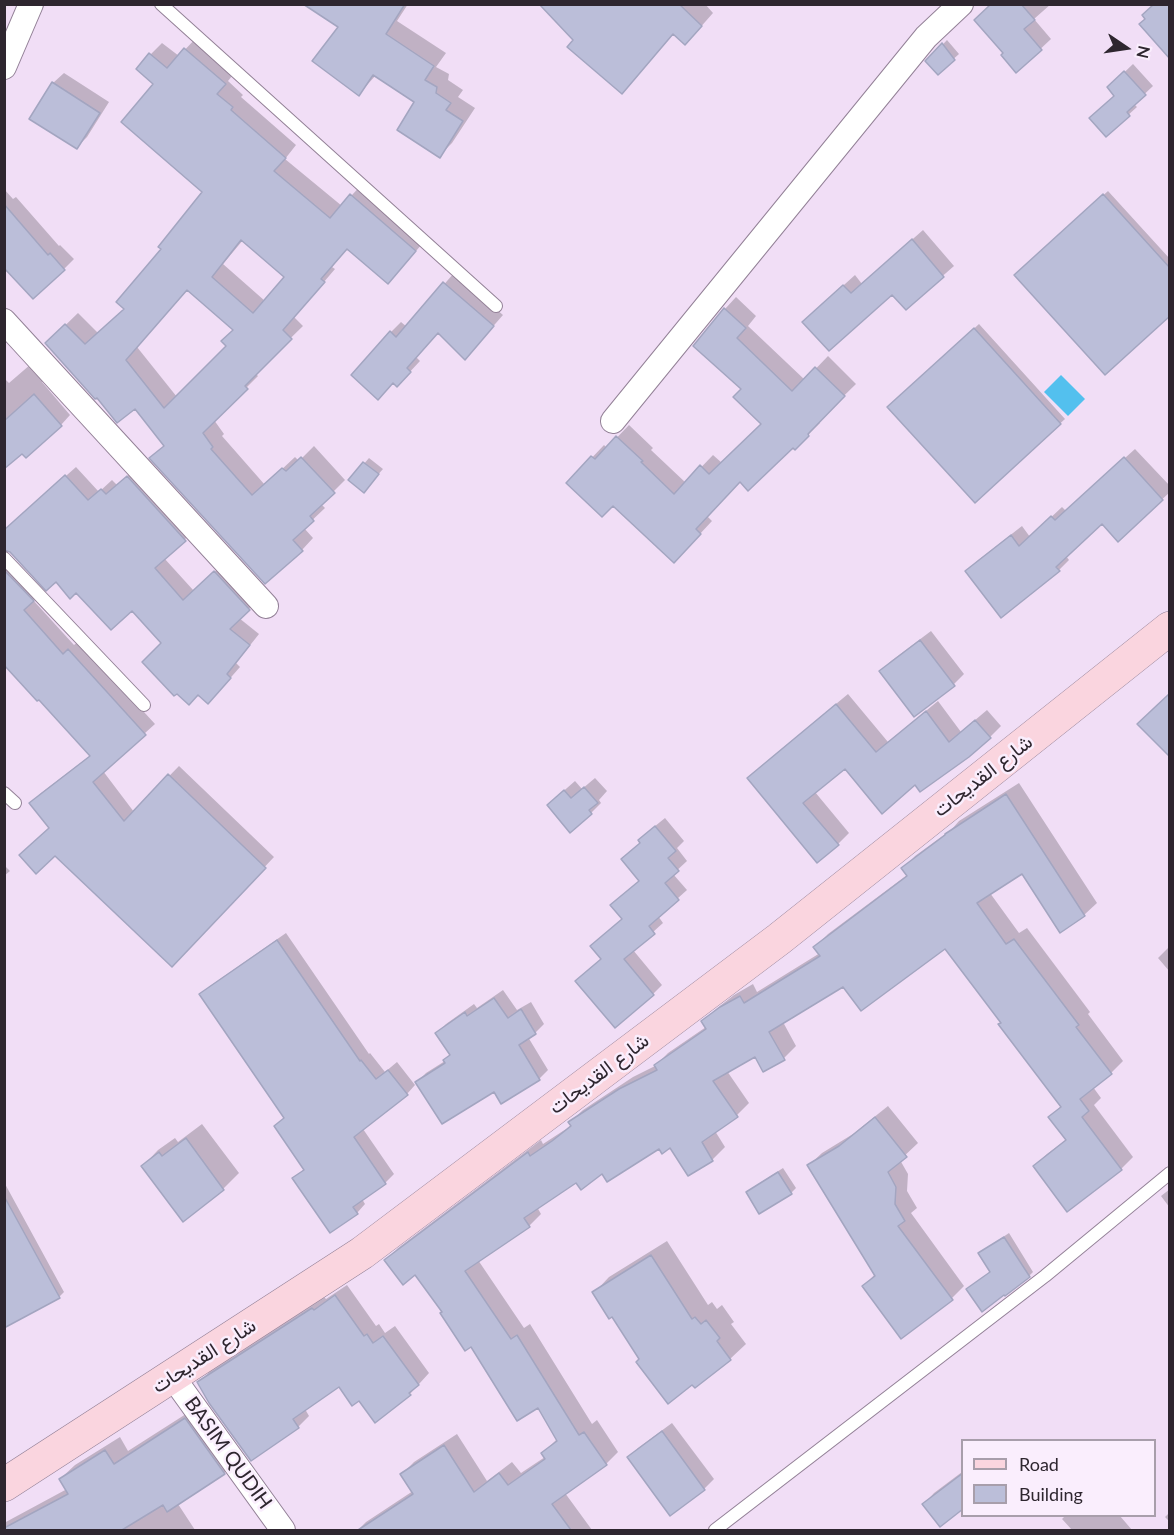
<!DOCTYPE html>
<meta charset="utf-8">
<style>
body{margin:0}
#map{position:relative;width:1174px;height:1535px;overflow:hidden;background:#f1def6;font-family:Lato,sans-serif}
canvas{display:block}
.frame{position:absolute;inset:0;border:6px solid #2e262f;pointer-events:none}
.legend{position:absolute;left:961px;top:1439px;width:195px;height:78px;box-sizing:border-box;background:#faeefd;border:2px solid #a89eab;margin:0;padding:8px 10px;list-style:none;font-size:18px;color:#2e262f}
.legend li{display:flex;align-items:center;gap:12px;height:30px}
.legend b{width:30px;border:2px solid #a89eab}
.north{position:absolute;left:1096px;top:18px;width:60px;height:60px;-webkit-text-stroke:4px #faeefd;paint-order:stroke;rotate:103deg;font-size:16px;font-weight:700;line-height:24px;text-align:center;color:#2e262f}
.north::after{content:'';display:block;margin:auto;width:21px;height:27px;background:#2e262f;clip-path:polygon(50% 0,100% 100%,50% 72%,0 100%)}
</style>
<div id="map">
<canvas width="1174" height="1535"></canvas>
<div class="frame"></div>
<ul class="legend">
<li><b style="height:8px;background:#fad5df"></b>Road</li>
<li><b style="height:16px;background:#bbbed9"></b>Building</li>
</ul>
<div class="north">N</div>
</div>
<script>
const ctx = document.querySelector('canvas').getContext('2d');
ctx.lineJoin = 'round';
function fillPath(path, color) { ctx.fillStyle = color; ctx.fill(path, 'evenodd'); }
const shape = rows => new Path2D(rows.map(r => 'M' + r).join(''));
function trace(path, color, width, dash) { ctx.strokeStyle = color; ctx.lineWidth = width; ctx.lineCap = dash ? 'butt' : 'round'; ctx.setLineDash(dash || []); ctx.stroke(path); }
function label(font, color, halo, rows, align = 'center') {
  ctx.font = font + ' Lato,Vazirmatn,sans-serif'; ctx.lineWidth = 5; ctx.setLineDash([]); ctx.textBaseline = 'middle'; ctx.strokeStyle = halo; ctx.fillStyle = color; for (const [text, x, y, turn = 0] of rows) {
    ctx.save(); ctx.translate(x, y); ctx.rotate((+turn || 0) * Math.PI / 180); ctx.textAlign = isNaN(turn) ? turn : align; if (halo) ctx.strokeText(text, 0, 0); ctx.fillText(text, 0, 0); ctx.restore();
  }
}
const water = shape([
 [1061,375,1085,399,1068,416,1044,392]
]);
const shadow = shape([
 [306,4,408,4,397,21,446,53,436,67,449,74,448,80,463,90,458,97,475,108,452,143,439,156,416,102,376,75,359,94,340,26],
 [541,4,705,4,713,13,698,30,674,33,634,80,622,92],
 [992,4,1051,4,1034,19,1051,39,1017,71,1005,53],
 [197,37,236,71,228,81,243,95,241,97,296,145,285,159,342,206,363,183,427,238,400,270,348,247,332,267,335,269,294,317,303,326,255,373,258,376,214,420,224,434,222,436,265,485,295,457,299,461,314,446,345,480,321,504,325,508,304,528,313,538,302,550,151,458,165,445,135,407,97,396,47,343,78,313,98,333,126,308,163,249,204,192,155,84,151,54,162,43,179,56],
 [243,240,287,276,265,301,223,264],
 [188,289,235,330,228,346,177,397,137,347],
 [947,40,959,54,938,73,927,61],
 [1133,64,1153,86,1134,104,1137,107,1106,135,1116,95,1109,87],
 [64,73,109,102,87,137,77,147,53,83],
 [4,189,13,199,16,197,59,246,60,245,74,259,64,269,9,270,4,273],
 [1108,191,1170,259,1170,314,1016,275],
 [923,230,954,266,906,308,893,292,815,311,855,275,862,284],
 [454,273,503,315,475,347,439,331,416,357,420,361,407,375,391,332,401,322,407,327],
 [736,297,756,316,748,326,805,380,828,356,856,384,818,421,820,423,795,448,793,446,740,480,707,516,712,521,686,549,613,504,568,483,604,445,607,448,629,425,653,448,651,450,686,483,713,455,722,463,763,423,743,389,725,309],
 [979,324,1065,419,975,501,890,407],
 [38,358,51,373,42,382,70,415,61,425,22,452,4,467,4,378,9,383],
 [1135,449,1170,486,1170,492,1118,540,1102,522,1066,556,1069,560,1059,570,967,571,977,561,1022,526,1030,537,1062,507,1066,511],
 [369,458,383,469,368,486,350,480],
 [76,467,99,492,112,480,117,485,138,467,195,530,164,558,194,591,225,562,259,599,239,618,259,634,236,663,240,667,218,692,163,643,132,609,76,591,56,580,6,549,8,554,43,591,33,600,74,645,79,641,155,724,103,771,134,812,179,766,274,857,182,955,51,828,31,803,41,793,91,755,4,662,4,531],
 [931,631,964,674,954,684,881,671,891,661],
 [848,694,888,742,938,701,961,732,987,710,1001,726,990,737,845,767,815,792,849,833,838,844,749,778,760,767],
 [595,778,607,791,599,800,601,803,591,813,559,795,575,781,582,789],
 [1019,783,1097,903,1084,915,1023,872,990,893,1019,933,1027,928,1090,1012,1088,1014,1123,1061,1111,1073,1093,1087,1101,1098,1094,1105,1133,1157,1121,1169,1035,1166,1047,1154,1067,1139,1050,1117,1061,1106,1002,1022,945,947,843,985,783,1022,796,1046,784,1058,755,1055,727,1071,749,1103,737,1115,715,1131,725,1147,712,1160,688,1174,671,1146,659,1147,602,1172,576,1181,537,1207,541,1214,529,1226,478,1260,524,1328,530,1324,592,1424,597,1420,618,1452,606,1464,565,1493,592,1530,358,1530,366,1522,413,1491,402,1474,414,1462,457,1434,487,1481,512,1462,521,1473,545,1457,543,1453,557,1439,538,1406,471,1345,444,1311,415,1273,386,1260,398,1248,541,1140,543,1144,566,1129,572,1124,570,1122,583,1110,633,1077,655,1066,668,1053,706,1027,703,1021,716,1009,734,995,753,984,757,992,820,953,815,947,828,934,907,875,903,869,915,856,952,829,959,821],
 [665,818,684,841,677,848,687,861,673,874,687,890,658,916,663,923,633,950,662,985,653,994,602,958,592,946,623,918,640,880,642,842,649,831],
 [4,865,10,871,4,876],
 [286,933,369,1054,370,1053,385,1072,397,1062,415,1085,407,1094,363,1129,394,1174,385,1183,362,1199,365,1204,357,1213,294,1178,305,1168,276,1126,285,1117,201,994,210,986],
 [1170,946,1170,972,1158,958],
 [503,990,517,1010,531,1002,544,1024,535,1033,528,1037,548,1070,539,1079,502,1102,494,1090,417,1082,426,1073,445,1061,451,1054,437,1033,446,1024,474,1004,477,1008],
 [888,1106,918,1143,900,1160,908,1174,907,1191,917,1208,911,1213,964,1286,952,1298,901,1337,864,1286,875,1274,809,1165,822,1153,853,1134],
 [202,1124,239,1173,223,1189,143,1166,158,1150,175,1138,178,1142],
 [783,1168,796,1188,791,1193,748,1192,752,1188],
 [4,1182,64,1292,59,1297,4,1327],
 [1170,1189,1170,1208,1161,1196],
 [1009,1233,1033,1272,1029,1276,968,1289,991,1271,980,1253,985,1249],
 [667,1241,708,1305,712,1302,717,1309,722,1305,734,1322,731,1324,746,1344,730,1359,641,1359,613,1315,594,1293,609,1277],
 [347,1285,376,1326,379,1324,385,1333,395,1326,429,1373,410,1394,359,1399,340,1385,305,1409,309,1416,298,1427,199,1383,210,1371,324,1297,326,1299],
 [200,1405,239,1459,224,1473,178,1504,195,1530,4,1530,4,1523,67,1489,60,1479,75,1465,120,1437,128,1451],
 [672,1423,714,1479,704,1489,629,1458,638,1448],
 [962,1472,962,1507,924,1504,934,1493],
 [1170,1512,1170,1522,1165,1517],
 [1065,1516,1120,1516,1132,1530,1072,1530,1062,1519]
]);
const building = shape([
 [303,4,405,4,386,34,434,66,425,80,437,87,436,93,451,103,446,110,463,121,440,158,397,130,414,102,373,75,359,96,312,61,338,27,303,4],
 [539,4,679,4,702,26,685,45,673,34,622,94,567,47,573,40,539,4],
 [991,4,1021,4,1035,20,1024,29,1042,50,1016,73,1001,55,1003,53,974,20,991,4],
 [1154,4,1170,4,1170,59,1139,24,1145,19,1142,15,1154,4],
 [942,43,955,60,938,75,925,61,942,43],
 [184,48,226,84,217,94,233,107,231,110,286,158,274,171,330,218,350,194,416,251,388,284,347,249,321,279,325,282,283,330,292,339,245,386,248,389,203,433,213,447,211,449,252,495,282,468,286,471,301,457,335,493,310,516,314,521,293,540,303,551,265,584,149,458,164,446,135,409,117,423,97,398,95,399,45,343,65,324,85,344,124,309,116,302,161,249,158,247,202,192,121,122,153,84,136,69,149,53,167,68,184,48],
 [241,240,284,277,253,313,212,277,241,240],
 [187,290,233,330,221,341,226,346,164,408,126,360,187,290],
 [1124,71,1146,95,1127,112,1130,116,1106,137,1089,118,1114,96,1107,87,1124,71],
 [52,82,100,113,77,149,29,119,52,82],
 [1103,194,1170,268,1170,316,1105,375,1014,275,1103,194],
 [4,204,48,255,50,253,65,270,33,299,4,268,4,204],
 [912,239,944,277,906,310,892,295,829,351,802,322,843,285,851,293,912,239],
 [443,282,494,326,465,360,438,333,407,368,411,372,397,387,393,383,378,400,351,375,390,331,396,337,443,282],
 [724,308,746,328,737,338,792,391,815,367,845,396,808,434,809,436,795,450,793,448,748,491,740,482,696,529,701,534,674,563,613,506,602,517,566,483,591,456,595,459,616,436,643,461,641,462,674,494,700,465,709,474,761,424,733,397,741,389,693,346,724,308],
 [974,328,1061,424,975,503,887,407,974,328],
 [34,394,62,426,26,458,22,454,4,469,4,421,34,394],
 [1124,457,1163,500,1118,542,1102,524,1056,567,1060,571,1001,618,965,571,1011,535,1019,546,1051,516,1055,520,1124,457],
 [363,462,379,474,364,493,348,480,363,462],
 [65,475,88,500,101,489,106,494,127,476,186,541,155,568,183,600,214,571,250,610,230,629,250,645,227,674,231,678,208,704,198,695,189,705,177,694,174,696,142,662,161,643,132,611,111,630,76,593,70,599,56,582,46,591,10,552,4,550,4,530,65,475],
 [4,570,34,601,24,610,63,654,68,649,146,735,93,782,124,821,168,774,266,868,172,967,55,856,36,874,19,855,49,828,29,803,90,756,39,700,37,701,4,665,4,570],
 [920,640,955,686,914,717,879,671,920,640],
 [1170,693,1170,757,1137,724,1170,693],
 [836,704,876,752,926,711,949,742,975,720,991,738,969,757,920,792,915,785,882,814,845,769,803,803,839,845,817,863,747,778,836,704],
 [584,787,598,803,589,810,592,814,570,833,547,805,564,790,571,798,584,787],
 [1006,794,1085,916,1060,933,1022,874,977,903,1006,944,1014,939,1079,1025,1076,1027,1112,1074,1080,1099,1089,1111,1082,1117,1122,1170,1067,1212,1033,1166,1066,1140,1048,1117,1061,1107,998,1024,1001,1023,945,949,861,1011,843,987,769,1032,785,1060,763,1072,755,1057,713,1081,738,1117,702,1142,713,1161,688,1176,670,1148,662,1154,659,1149,607,1182,602,1174,581,1190,576,1183,524,1218,530,1227,465,1271,511,1339,517,1335,579,1435,584,1432,607,1465,552,1504,571,1530,358,1530,413,1494,400,1474,444,1445,474,1492,499,1473,508,1485,545,1459,541,1453,557,1441,538,1408,517,1421,471,1347,465,1351,440,1313,442,1312,415,1275,403,1285,384,1260,528,1152,530,1156,552,1141,571,1126,568,1122,619,1089,657,1070,654,1065,706,1029,701,1021,720,1007,740,996,744,1003,820,956,813,947,907,876,901,868,945,835,945,834,1006,794],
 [655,826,676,851,668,858,679,871,665,883,679,900,649,926,655,934,624,959,654,995,615,1028,575,981,601,959,590,946,622,919,610,905,639,881,621,859,640,843,638,840,655,826],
 [277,940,360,1061,361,1060,376,1079,388,1070,408,1095,354,1137,386,1184,353,1207,358,1214,330,1233,292,1178,304,1170,274,1126,284,1118,199,994,277,940],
 [494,998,508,1018,521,1009,536,1034,519,1045,540,1080,501,1104,494,1092,442,1124,415,1082,445,1063,443,1060,450,1055,435,1033,465,1012,467,1016,494,998],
 [875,1117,907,1157,888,1172,896,1187,895,1204,905,1221,898,1226,953,1300,901,1339,862,1286,875,1276,807,1165,839,1146,875,1117],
 [186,1138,224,1190,183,1222,141,1166,159,1152,162,1156,186,1138],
 [778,1172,792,1194,759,1214,746,1192,778,1172],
 [4,1196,60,1298,4,1328,4,1196],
 [1004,1237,1030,1277,1005,1296,1004,1295,982,1312,966,1289,990,1272,978,1253,1004,1237],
 [651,1255,692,1319,695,1317,701,1324,706,1320,720,1338,717,1341,731,1360,695,1388,692,1385,668,1404,636,1362,639,1359,612,1317,609,1319,592,1292,651,1255],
 [335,1295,364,1336,367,1334,373,1343,383,1336,419,1385,409,1393,411,1395,375,1423,359,1401,352,1406,339,1387,293,1419,299,1428,251,1461,209,1403,197,1382,312,1308,314,1310,335,1295],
 [185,1418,225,1474,167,1512,163,1505,122,1530,4,1530,4,1528,68,1494,59,1479,105,1450,114,1464,185,1418],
 [662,1431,705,1490,670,1516,627,1457,662,1431],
 [963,1473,963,1509,940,1527,922,1504,963,1473]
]);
const lane = shape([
 [161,4,496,306],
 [4,558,144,705],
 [4,793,15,803],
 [715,1530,1045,1276,1170,1173]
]);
const street = shape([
 [4,67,31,4],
 [4,321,266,606],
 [613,421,926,37,961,4],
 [172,1376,283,1530]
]);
const secondary = shape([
 [4,1485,362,1253,779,939,1170,628]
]);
const streetNames = [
 ["شارع القديحات",983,776,-38],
 ["شارع القديحات",599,1074,-37],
 ["شارع القديحات",204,1356,-33],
 ["BASIM QUDIH",228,1453,54]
];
fillPath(water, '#53c0ee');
fillPath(shadow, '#0003');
fillPath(building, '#bbbed9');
trace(building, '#a3a5c0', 1.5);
trace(lane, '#938197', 14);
trace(street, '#938197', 26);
trace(secondary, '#938197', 34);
trace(lane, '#fff', 12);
trace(street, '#fff', 24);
trace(secondary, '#fad5df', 33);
label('20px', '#2e262f', '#faeefd', streetNames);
</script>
